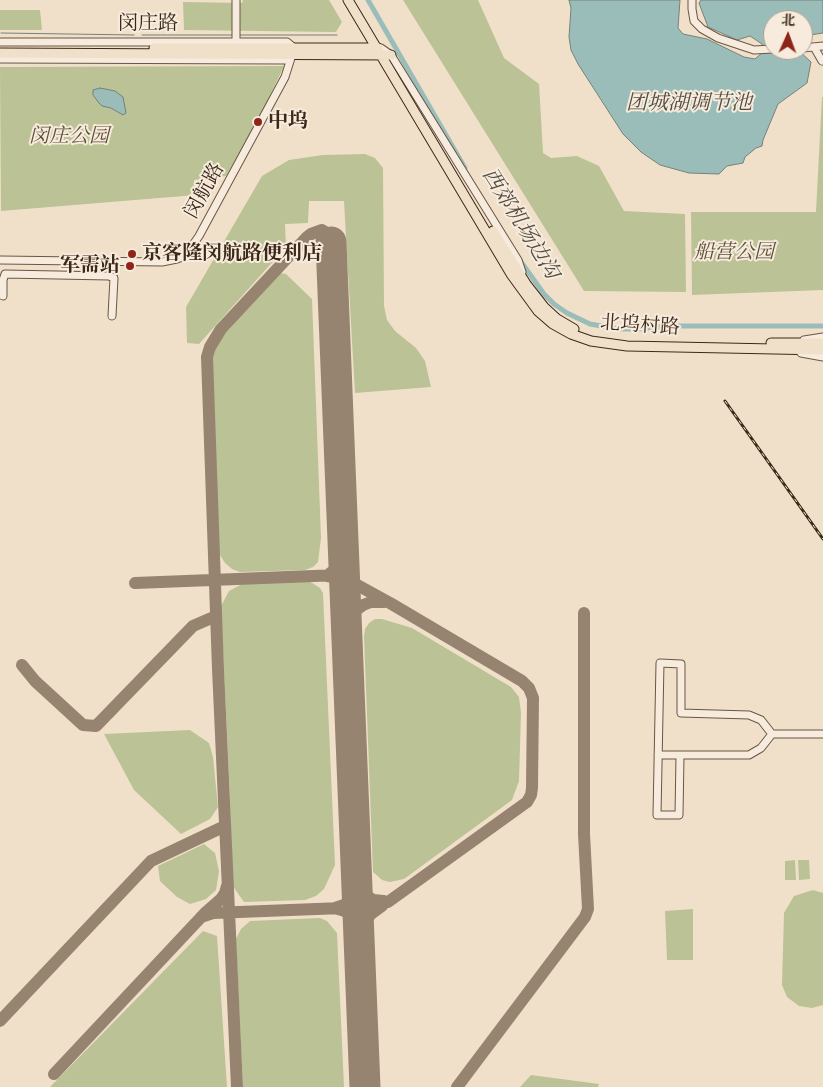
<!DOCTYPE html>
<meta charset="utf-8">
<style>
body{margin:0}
#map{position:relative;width:823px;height:1087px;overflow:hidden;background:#f1e0c9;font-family:Alegreya,"Noto Serif SC",serif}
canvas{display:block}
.north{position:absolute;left:763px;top:10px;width:50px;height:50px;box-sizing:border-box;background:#f6ebdc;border:1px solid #ac9d8e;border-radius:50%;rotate:2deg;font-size:14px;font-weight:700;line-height:20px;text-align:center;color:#3c2818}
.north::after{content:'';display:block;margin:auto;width:18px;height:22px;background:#8f2418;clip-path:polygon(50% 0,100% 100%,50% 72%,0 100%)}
</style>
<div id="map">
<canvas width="823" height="1087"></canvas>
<div class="north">北</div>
</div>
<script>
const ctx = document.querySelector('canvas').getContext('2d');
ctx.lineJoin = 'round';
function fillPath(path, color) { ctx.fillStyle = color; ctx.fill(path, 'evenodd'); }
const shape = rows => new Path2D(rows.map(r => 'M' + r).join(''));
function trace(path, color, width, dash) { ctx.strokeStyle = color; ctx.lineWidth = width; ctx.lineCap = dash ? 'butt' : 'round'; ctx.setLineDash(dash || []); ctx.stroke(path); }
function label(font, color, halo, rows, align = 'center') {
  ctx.font = font + ' Alegreya,"Noto Serif SC",serif'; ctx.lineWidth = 4; ctx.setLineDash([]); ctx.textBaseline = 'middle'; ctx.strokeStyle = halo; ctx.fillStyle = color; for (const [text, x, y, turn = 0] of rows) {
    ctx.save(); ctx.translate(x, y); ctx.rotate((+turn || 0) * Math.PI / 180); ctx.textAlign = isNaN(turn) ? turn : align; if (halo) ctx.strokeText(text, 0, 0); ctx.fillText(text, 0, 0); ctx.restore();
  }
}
const green = shape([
 [243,0,329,0,342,22,336,32,184,30,183,2,242,3],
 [403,0,478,0,504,58,539,84,543,153,551,158,577,156,599,166,624,211,685,214,686,292,584,291],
 [0,10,40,10,42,30,0,30],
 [284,66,255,127,226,176,194,180,196,195,1,211,0,67],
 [822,97,823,97,823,290,692,295,691,212,816,212],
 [365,154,375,158,383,168,384,306,387,320,395,331,416,348,425,361,431,387,355,393,344,201,309,201,308,223,285,224,286,247,199,344,187,343,186,307,262,176,289,160,323,155],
 [280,273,286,274,312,299,321,538,318,562,313,567,305,570,240,572,232,569,225,563,220,555,218,547,211,366,217,342,223,332,277,275],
 [309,581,320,588,323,593,335,865,324,889,316,896,305,900,244,902,232,885,230,798,221,606,229,591,242,584],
 [375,619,382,619,412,628,511,687,519,697,521,713,519,781,512,800,404,879,390,882,382,880,373,872,364,637,365,629,369,623],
 [190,730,209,743,213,757,218,807,210,819,181,834,134,790,104,734],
 [204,844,215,853,219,871,216,890,206,899,190,904,177,897,160,881,158,866],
 [795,860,796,880,785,880,785,861],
 [798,860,809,860,810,879,799,880],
 [813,890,823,893,823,1005,812,1008,799,1006,787,997,782,985,784,913,794,896],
 [693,909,693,960,667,960,665,911],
 [320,918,327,921,337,933,344,1087,243,1087,236,939,241,929,250,921],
 [203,931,217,936,227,1087,50,1087],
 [531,1075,599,1084,598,1087,520,1087]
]);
const water = shape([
 [569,0,680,0,678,28,683,34,707,39,744,57,755,59,763,52,762,44,750,36,737,40,708,27,699,3,701,0,823,0,823,33,803,36,803,20,773,20,773,50,798,50,811,62,807,83,778,104,763,140,762,146,756,148,745,157,743,163,727,166,719,174,689,173,660,165,641,152,623,134,578,64,571,50,569,37,571,8,569,0],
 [100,88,115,91,123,97,126,113,123,115,111,108,102,106,99,103,93,95,93,90,100,88]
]);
const stream = shape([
 [1,33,134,35],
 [142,35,234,35],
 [240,35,337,35]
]);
const canal = shape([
 [368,0,465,168],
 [519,259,544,294,554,304,567,313,590,324,619,329,639,329,666,326,823,326]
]);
const taxiway = shape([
 [343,556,338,567,327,576,333,577,337,581,345,595],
 [135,583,339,575,390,603,522,681,529,688,533,698,532,788,531,795,527,802,388,902,368,907,213,913,201,917],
 [346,628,356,610,363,605,371,602,385,602],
 [22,665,35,681,83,725,96,726,193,626,216,616],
 [359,930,355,920,348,912,335,908,344,905,350,901,355,893,357,881,359,887,367,896,373,900,384,901],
 [359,943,365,921,371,914,382,906],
 [0,1021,151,861,225,826],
 [54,1074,205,913,221,899,225,893,227,886],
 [237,1087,218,669,207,357,210,347,221,329,306,238,311,234,322,230,330,235,331,242],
 [457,1087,585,917,588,909,584,834,584,613]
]);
const runway = shape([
 [331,242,365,1087]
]);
const minor = shape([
 [236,0,236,42],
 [692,0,692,9,694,21,702,29,718,38,754,50,773,49],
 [0,42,287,42,293,47,292,55,285,77,199,236,185,256,177,259,162,262,0,260],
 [814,47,822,61],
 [381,48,391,55,518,260,522,272],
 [803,48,823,46],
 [0,59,286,60,292,55],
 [3,296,3,280,5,274,109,276,114,278,112,316],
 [804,340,823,337],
 [801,353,823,357],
 [772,734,823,734],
 [658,755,749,755,761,748,772,734],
 [680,756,679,815,657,815,660,663,681,664,681,713,749,715,761,720,772,734]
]);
const major = shape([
 [348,0,511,274,538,311,553,324,571,334,591,341,627,346,823,350],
 [154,48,378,48],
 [0,53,391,55],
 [493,231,526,284,544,307,557,319,574,329],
 [771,343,823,343]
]);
const rail = shape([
 [725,401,823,539]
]);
const markers = [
 [258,122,5,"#8f2418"],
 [132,254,5,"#8f2418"],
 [130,266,5,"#8f2418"]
];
const streetNames = [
 ["闵庄路",148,24],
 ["闵航路",205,191,-61],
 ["北坞村路",640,326,4]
];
const poiNames = [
 ["中坞",268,122],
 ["京客隆闵航路便利店",142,254],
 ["军需站",120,266,"right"]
];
const parkNames = [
 ["闵庄公园",69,137],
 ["船营公园",734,253]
];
const waterNames = [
 ["团城湖调节池",689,104],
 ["西郊机场边沟",520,224,58]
];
fillPath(green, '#bbc295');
fillPath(water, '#9bbdb9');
trace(water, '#758179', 1);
trace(stream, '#758179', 1);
trace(canal, '#9bbdb9', 5);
trace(taxiway, '#968470', 12);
trace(runway, '#968470', 31);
trace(minor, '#695644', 9);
trace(major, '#3c2818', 11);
trace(minor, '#f6ebdc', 7);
trace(major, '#f1e0c9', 9);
trace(rail, '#3c2818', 3);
trace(rail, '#f6ebdc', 1, [4]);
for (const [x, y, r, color] of markers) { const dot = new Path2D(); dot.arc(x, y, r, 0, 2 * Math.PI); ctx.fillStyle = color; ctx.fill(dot); trace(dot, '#f6ebdc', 2); }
label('20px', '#3c2818', '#f6ebdc', streetNames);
label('bold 20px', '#3c2818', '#f6ebdc', poiNames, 'left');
label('italic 20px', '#5c4e37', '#f6ebdc', parkNames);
label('italic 21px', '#544d40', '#f6ebdc', waterNames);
</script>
